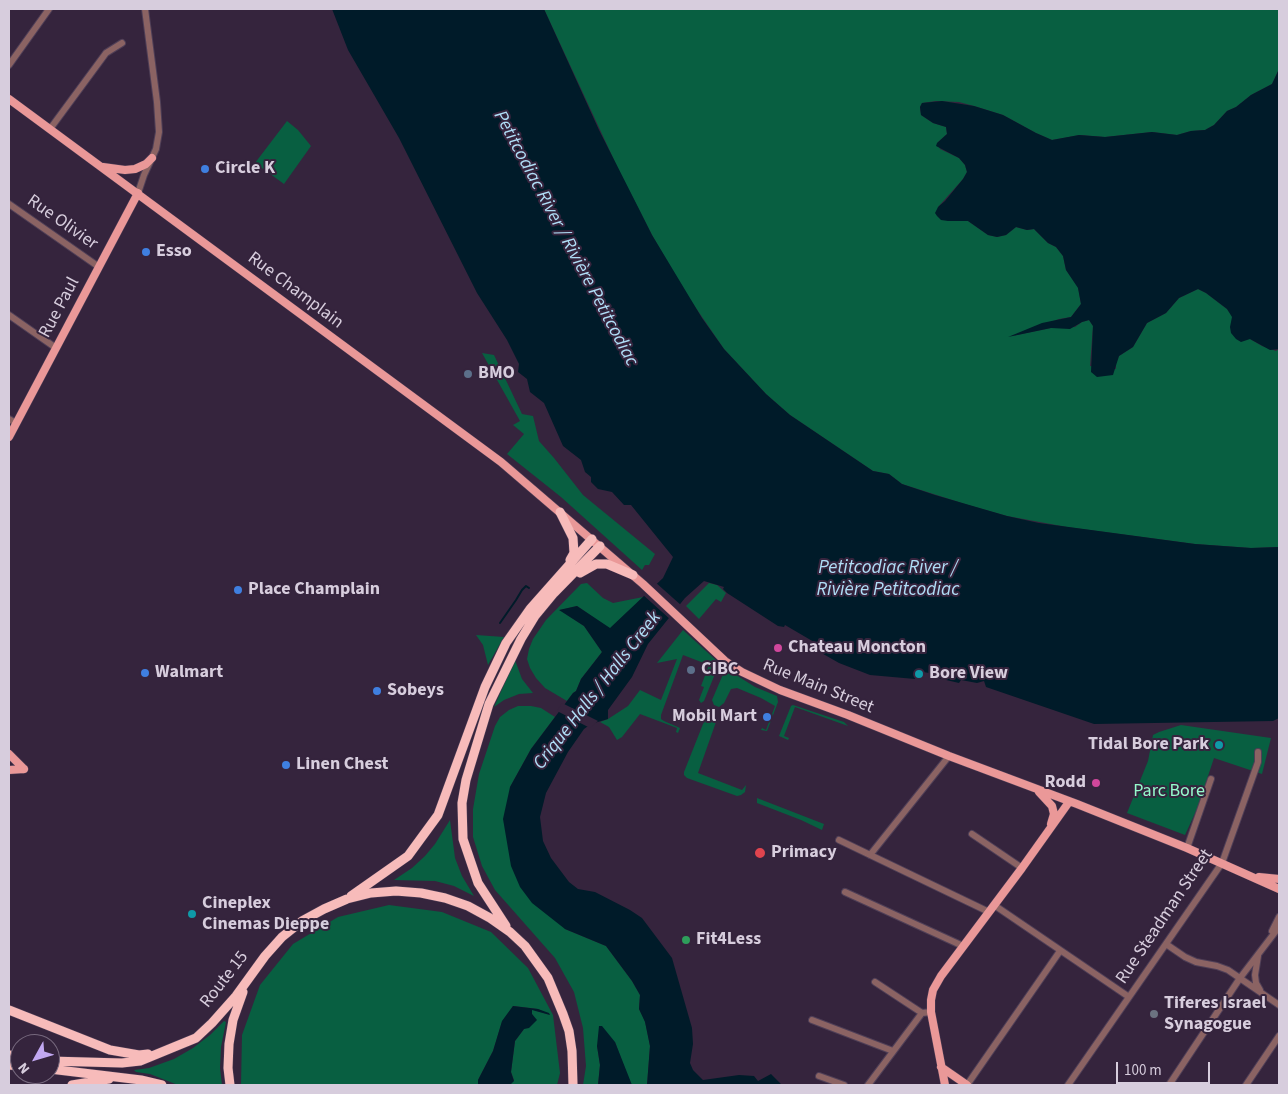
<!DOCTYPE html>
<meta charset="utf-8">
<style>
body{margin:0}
#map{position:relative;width:1288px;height:1094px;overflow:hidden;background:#35243d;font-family:"Source Sans 3",sans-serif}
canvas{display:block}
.frame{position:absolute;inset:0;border:10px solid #d7cddd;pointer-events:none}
.north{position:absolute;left:10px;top:1034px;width:50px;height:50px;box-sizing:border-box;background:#35243d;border:1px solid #76687d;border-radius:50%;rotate:231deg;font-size:14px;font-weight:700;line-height:20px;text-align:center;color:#d7cddd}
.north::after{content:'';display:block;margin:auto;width:18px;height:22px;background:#c2a8f2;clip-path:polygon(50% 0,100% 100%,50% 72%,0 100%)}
.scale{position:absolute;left:1116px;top:1062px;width:94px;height:22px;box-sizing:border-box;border:2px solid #d7cddd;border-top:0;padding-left:6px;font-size:15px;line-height:18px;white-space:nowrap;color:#d7cddd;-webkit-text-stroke:4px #35243d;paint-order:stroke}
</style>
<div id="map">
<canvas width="1288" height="1094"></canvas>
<div class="frame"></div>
<div class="north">N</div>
<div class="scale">100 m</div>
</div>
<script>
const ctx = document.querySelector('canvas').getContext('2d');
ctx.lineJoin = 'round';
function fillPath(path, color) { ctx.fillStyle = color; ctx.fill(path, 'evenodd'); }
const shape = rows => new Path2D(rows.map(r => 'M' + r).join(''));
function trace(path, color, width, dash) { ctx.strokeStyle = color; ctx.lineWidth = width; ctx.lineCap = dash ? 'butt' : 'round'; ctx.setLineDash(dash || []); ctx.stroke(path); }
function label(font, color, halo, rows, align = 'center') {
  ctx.font = font + ' "Source Sans 3",sans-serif'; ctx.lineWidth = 4; ctx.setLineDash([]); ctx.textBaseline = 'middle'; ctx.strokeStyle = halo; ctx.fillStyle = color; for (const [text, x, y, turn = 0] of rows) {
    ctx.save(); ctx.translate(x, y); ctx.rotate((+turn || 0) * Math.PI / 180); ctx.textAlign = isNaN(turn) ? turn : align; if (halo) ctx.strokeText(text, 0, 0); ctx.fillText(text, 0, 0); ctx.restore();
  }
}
const green = shape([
 [544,9,1279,9,1279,69,1272,84,1251,95,1236,107,1227,111,1214,125,1205,130,1191,131,1177,135,1152,132,1105,137,1080,135,1052,140,1036,133,1003,115,974,106,959,102,936,101,922,103,920,107,921,115,933,123,946,127,947,134,937,143,940,149,959,158,965,165,967,172,963,179,938,207,948,221,968,221,988,235,997,237,1006,235,1016,227,1027,230,1034,229,1048,243,1056,247,1063,256,1066,270,1078,287,1081,304,1071,317,1059,319,1012,336,1051,328,1075,327,1082,322,1089,320,1093,326,1090,366,1116,369,1116,363,1119,356,1133,347,1147,323,1166,313,1179,298,1198,289,1206,293,1227,309,1250,339,1262,346,1276,351,1279,349,1279,547,1251,548,1195,544,1067,527,1007,516,968,505,902,484,889,474,873,471,790,415,766,394,724,349,687,295,652,235,621,175],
 [287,121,298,130,311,146,284,184,255,163],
 [482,353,494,355,522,414,533,416,539,441,554,458,583,495,655,554,649,565,645,565,642,570,561,497,507,454,524,434,513,425,520,421],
 [587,583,603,598,613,603,643,597,610,629,577,606,560,610,584,626,602,652,581,679,576,691,573,693,567,701,545,688,536,678,530,668,527,659,529,649,533,639,546,620,581,584],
 [709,583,717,585,726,593,721,602,716,599,699,619,686,606],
 [683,630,718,662,717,669,704,701,701,703,699,700,704,687,701,686,709,665,683,655,661,715,661,719,664,721,680,728,678,733,676,732,677,728,640,714,622,737,617,740,609,727,600,722,608,719,628,706,640,690,661,700,677,659,657,663],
 [476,635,504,637,488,665,483,645],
 [515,660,522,679,533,693,519,694,504,700,494,707],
 [724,672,733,673,755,687,777,696,778,702,767,731,761,730,762,728,766,730,775,706,761,698,737,688,731,689,724,703,719,707,714,705,712,700],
 [793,705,844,722,848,726,795,707,784,736,789,738,788,740,779,736,791,706],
 [518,706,531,706,541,708,555,717,531,749,510,787,565,929,606,946,632,981,640,995,639,1009,645,1021,650,1046,647,1085,632,1085,630,1083,615,1042,597,1046,600,1065,598,1085,583,1085,586,1066,583,1028,574,992,555,958,495,890,482,866,473,837,473,809,479,774,495,726,500,717,509,710],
 [708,719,716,722,698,773,742,790,746,785,745,792,741,795,737,796,687,778,684,775,684,772,703,724,705,721],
 [1181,725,1271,738,1262,774,1214,758,1197,809,1185,835,1127,813,1148,761,1153,735,1159,732],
 [757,798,824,824,822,830,801,820,757,803],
 [450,820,455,858,462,876,474,896,454,886,435,881,394,880,412,868,425,856,435,844],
 [389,905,442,912,491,932,528,968,553,1015,560,1073,557,1085,510,1085,514,1080,511,1072,515,1041,524,1029,535,1019,532,1014,531,1009,550,1015,538,1009,513,1006,502,1022,493,1051,478,1080,478,1085,241,1085,242,1035,260,985,293,944,338,917],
 [224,1021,226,1022,221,1047,220,1068,222,1085,178,1085,150,1074,136,1072,134,1070,149,1068,174,1059,193,1048,210,1035]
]);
const water = shape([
 [332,9,544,9,599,130,638,207,652,235,702,318,724,349,766,394,790,415,873,471,889,474,902,484,935,495,1007,516,1039,523,1195,544,1251,548,1279,547,1279,718,1273,721,1094,724,986,687,984,681,977,683,961,680,959,683,929,676,929,673,917,671,915,679,870,675,839,663,818,651,814,642,785,625,784,627,778,626,727,593,723,589,724,587,704,581,685,598,648,644,632,677,608,710,608,719,591,724,584,729,568,752,546,793,540,817,543,841,551,858,569,882,578,889,595,892,630,910,642,918,672,958,692,1028,693,1044,690,1063,693,1070,703,1080,739,1075,754,1076,758,1081,771,1074,782,1085,647,1085,650,1046,645,1022,639,1009,640,995,632,981,606,946,565,929,532,903,520,887,511,866,503,819,510,787,531,749,573,693,576,691,581,679,602,652,584,626,559,610,577,606,610,628,663,578,673,557,631,505,624,505,612,492,598,489,591,482,591,477,585,472,581,460,563,446,544,403,530,392,527,379,518,372,519,364,507,340,477,293,399,138,348,50],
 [1279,69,1279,349,1270,350,1250,339,1241,342,1236,339,1231,333,1230,327,1232,317,1227,309,1206,293,1198,289,1179,298,1166,313,1147,323,1133,347,1119,356,1113,375,1097,377,1091,372,1093,326,1089,320,1082,322,1070,329,1051,328,1008,337,1042,323,1071,317,1081,304,1078,288,1066,270,1063,256,1056,247,1048,243,1034,229,1027,230,1016,227,1006,235,997,237,988,235,968,221,948,221,941,220,937,216,935,213,938,207,945,201,963,179,967,172,965,165,959,158,936,146,937,143,947,134,946,127,933,123,921,115,920,107,922,103,942,101,974,106,1003,115,1036,133,1052,140,1079,135,1105,137,1152,132,1177,135,1191,131,1205,130,1214,125,1227,111,1236,107,1251,95,1272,84],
 [513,1006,538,1009,549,1013,550,1015,532,1010,532,1014,537,1020,529,1028,524,1029,515,1041,511,1072,514,1081,510,1085,478,1085,478,1080,493,1051,502,1021],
 [599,1026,602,1026,615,1042,632,1085,598,1085,600,1065,597,1046]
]);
const pier = shape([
 [655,582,682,606,671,620,642,594],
 [562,703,598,721,590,728,557,711]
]);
const stream = shape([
 [500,623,516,600,522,590,526,586,529,588]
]);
const minor = shape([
 [9,65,49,9],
 [50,129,106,53,122,43],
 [138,193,144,175,156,149,159,132,157,102,145,9],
 [9,204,99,267],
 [9,315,56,348],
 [9,419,16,423],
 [972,834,1022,868],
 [839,840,989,912],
 [1187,848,1211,779],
 [870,855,949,756],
 [845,892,963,946],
 [994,905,1129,997],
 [1272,931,1279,917],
 [1166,944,1185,957,1196,962,1217,966,1228,970,1279,1005],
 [1258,956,1255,975,1256,983,1260,990],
 [875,982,922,1013],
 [812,1020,893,1051],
 [819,1076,844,1085],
 [868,1085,922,1013,931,1012],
 [967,1085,1060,951],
 [1068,1085,1222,863,1258,762,1258,752],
 [1169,1085,1240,978,1279,927],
 [1246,1085,1279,1036]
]);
const major = shape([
 [9,99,501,462,643,584,725,661,742,672,780,690,848,715,949,756,1077,804,1187,848,1279,889],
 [103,167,125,170,135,169,146,164,152,158],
 [9,437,138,193],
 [9,754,24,769],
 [9,770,24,769],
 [1039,792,1052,806,1054,814,1051,824],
 [1259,877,1279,879],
 [941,1067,967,1085],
 [945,1085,931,1012,931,1000,933,990,941,976,1022,868,1069,802]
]);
const highway = shape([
 [560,512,573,538,574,553,570,560],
 [580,573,596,564,607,564,633,575],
 [351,896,408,856,438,815,485,687,506,643,530,609,592,539],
 [506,926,478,883,463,839,462,803,466,780,489,704,521,639,535,616,554,593,600,546],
 [9,1010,110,1050,139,1055,148,1054],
 [9,1055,20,1057],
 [50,1061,122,1063,140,1061,196,1038,212,1023,236,996,265,956,282,937,302,921,324,909,347,899,371,893,396,891,421,893,445,898,468,906,490,918,510,932,525,946,548,978,563,1014,569,1031,572,1051,573,1085],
 [9,1065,20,1066],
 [50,1069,141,1080,162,1085],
 [72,1085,109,1079],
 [230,1085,228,1068,229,1044,233,1020,243,992]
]);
const markers = [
 [205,169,5,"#3f7fe0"],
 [146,252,5,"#3f7fe0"],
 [468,374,5,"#5c6f8a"],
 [238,590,5,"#3f7fe0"],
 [778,648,5,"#d1479c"],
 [691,670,5,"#5c6f8a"],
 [145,673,5,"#3f7fe0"],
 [919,674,5,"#0f9aa8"],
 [377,691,5,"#3f7fe0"],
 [767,717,5,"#3f7fe0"],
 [1219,745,5,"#0f9aa8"],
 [286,765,5,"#3f7fe0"],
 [1096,783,5,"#d1479c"],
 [760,853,6,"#e0444e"],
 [192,914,5,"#0f9aa8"],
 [686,940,5,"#2e9e5b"],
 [1154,1014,5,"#6b7280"]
];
const poiNames = [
 ["Circle K",215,169],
 ["Esso",156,252],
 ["BMO",478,374],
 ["Place Champlain",248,590],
 ["Chateau Moncton",788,648],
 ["CIBC",701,670],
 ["Walmart",155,673],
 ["Bore View",929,674],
 ["Sobeys",387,691],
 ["Mobil Mart",757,717,"right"],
 ["Tidal Bore Park",1209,745,"right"],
 ["Linen Chest",296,765],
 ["Rodd",1086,783,"right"],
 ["Primacy",771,853],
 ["Cineplex",202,904],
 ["Cinemas Dieppe",202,925],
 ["Fit4Less",696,940],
 ["Tiferes Israel",1164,1004],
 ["Synagogue",1164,1025]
];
const streetNames = [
 ["Rue Olivier",62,223,35],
 ["Rue Champlain",295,291,37],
 ["Rue Paul",60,308,-62],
 ["Rue Main Street",818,687,22],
 ["Rue Steadman Street",1165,917,-56],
 ["Route 15",225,980,-52]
];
const parkNames = [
 ["Parc Bore",1169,792]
];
const waterNames = [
 ["Petitcodiac River / Rivière Petitcodiac",565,239,62],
 ["Petitcodiac River /",888,569],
 ["Rivière Petitcodiac",888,591],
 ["Crique Halls / Halls Creek",598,691,-52]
];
fillPath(green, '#085f41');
fillPath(water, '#001b29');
fillPath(pier, '#35243d');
trace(stream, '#001b29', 2);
trace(minor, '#4f3f57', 8);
trace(major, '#4f3f57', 9);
trace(highway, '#4f3f57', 10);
trace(minor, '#8b6363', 6);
trace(major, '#ea9898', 8);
trace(highway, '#f7bbba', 9);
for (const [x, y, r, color] of markers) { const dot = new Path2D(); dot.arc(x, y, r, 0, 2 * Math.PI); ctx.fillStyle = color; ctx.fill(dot); trace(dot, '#35243d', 2); }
label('bold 18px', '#d7cddd', '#35243d', poiNames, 'left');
label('18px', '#d7cddd', '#35243d', streetNames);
label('18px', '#95fbcc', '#35243d', parkNames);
label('italic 19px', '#b0def7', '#35243d', waterNames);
</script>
